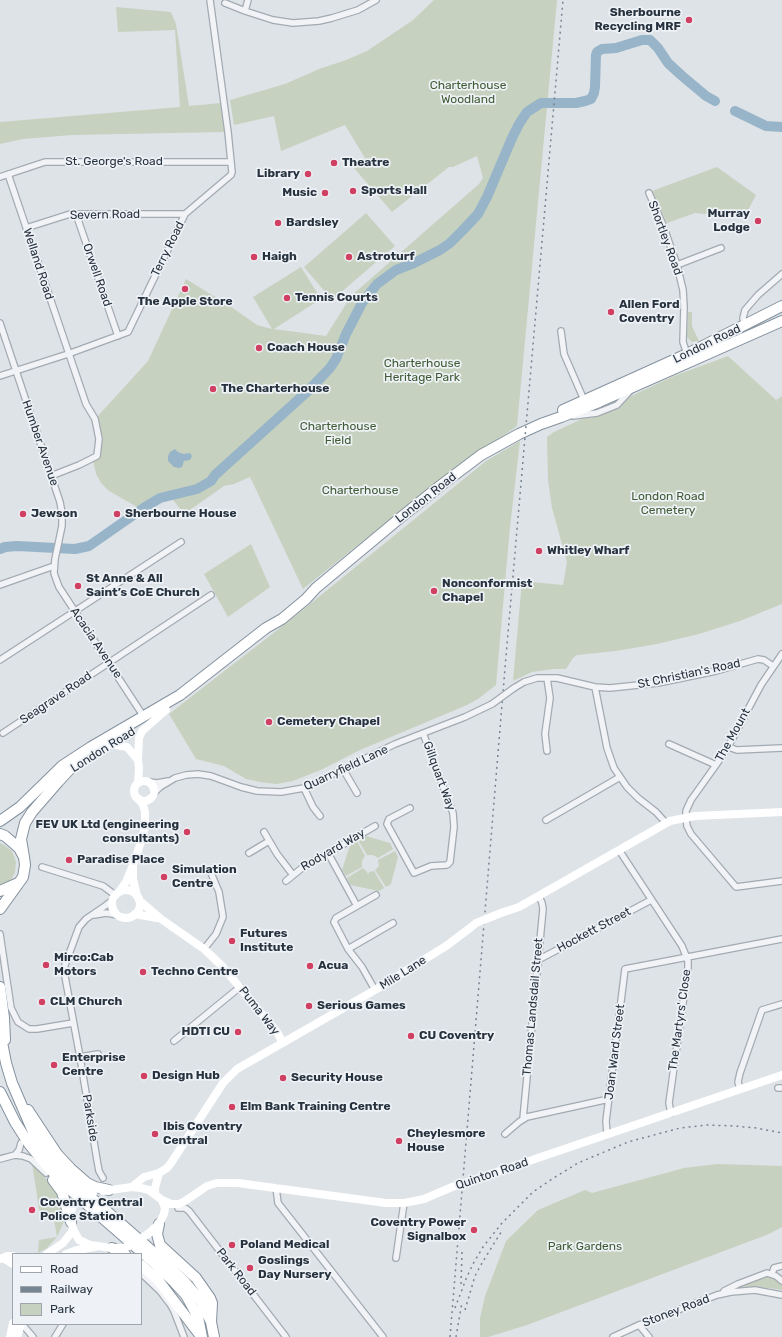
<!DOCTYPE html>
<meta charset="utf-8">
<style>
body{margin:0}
#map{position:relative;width:782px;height:1337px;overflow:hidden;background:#dee3e8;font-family:Rubik,sans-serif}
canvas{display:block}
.legend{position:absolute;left:12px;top:1253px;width:130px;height:72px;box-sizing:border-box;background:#eef2f6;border:1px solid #9ea5ad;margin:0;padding:5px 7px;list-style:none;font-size:12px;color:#27323f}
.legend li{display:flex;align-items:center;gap:8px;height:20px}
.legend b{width:20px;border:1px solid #9ea5ad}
</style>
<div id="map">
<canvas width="782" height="1337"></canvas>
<ul class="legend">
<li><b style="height:5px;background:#fff"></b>Road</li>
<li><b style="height:5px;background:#778492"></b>Railway</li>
<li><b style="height:11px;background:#c6d2bf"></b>Park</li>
</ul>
</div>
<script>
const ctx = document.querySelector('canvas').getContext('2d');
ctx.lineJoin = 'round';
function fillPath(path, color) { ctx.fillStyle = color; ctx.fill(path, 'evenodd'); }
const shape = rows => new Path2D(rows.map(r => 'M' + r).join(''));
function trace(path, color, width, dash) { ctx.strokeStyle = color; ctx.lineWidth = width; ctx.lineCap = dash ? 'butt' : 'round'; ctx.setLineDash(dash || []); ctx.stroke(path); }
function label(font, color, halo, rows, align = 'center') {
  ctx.font = font + ' Rubik,sans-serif'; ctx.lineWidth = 3.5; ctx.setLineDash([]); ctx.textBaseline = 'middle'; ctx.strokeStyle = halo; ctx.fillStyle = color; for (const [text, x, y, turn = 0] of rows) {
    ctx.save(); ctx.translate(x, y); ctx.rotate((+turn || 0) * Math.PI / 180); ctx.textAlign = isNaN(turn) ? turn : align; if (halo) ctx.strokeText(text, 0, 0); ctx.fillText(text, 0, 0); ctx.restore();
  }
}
const green = shape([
 [434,0,557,0,517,426,433,485,303,589,250,477,234,484,224,486,184,514,170,496,146,512,109,491,101,483,96,474,93,460,97,456,97,417,148,361,186,279,230,306,257,325,272,329,253,297,301,267,321,299,274,329,326,336,351,296,479,184,483,178,477,156,453,167,449,167,392,212,354,168,365,158,345,125,281,151,274,116,234,125,230,100,285,84,319,69,346,60,367,51,413,20],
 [116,7,171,12,176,24,189,106,221,103,225,132,72,135,23,139,0,144,0,122,180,107,175,30,118,32],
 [717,167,756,195,744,218,695,213,667,223,652,191],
 [366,213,395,246,332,300,304,267],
 [688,312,692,312,692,326,699,341,698,341,692,342,687,337],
 [728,356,775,399,780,408,776,400,782,396,782,604,740,621,699,634,657,644,616,651,577,655,573,658,566,669,553,669,532,672,513,681,522,581,563,585,567,562,552,508,548,480,547,437,554,432,674,376],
 [520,441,510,527,496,685,478,699,467,705,360,750,323,769,293,781,276,784,260,782,246,779,224,766,196,759,169,714,294,617,486,461],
 [251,544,270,587,228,617,204,574],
 [366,836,390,843,393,849,378,858,373,855,367,855,358,840],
 [357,841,365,856,362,861,362,867,346,876,342,870,350,845],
 [0,843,4,845,12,851,16,862,15,872,11,880,0,885],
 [395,851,398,857,391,884,386,887,375,870,379,866,378,860],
 [363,868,367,872,368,875,369,872,374,871,384,888,379,891,350,885,347,878],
 [32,1163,59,1193,64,1221,57,1237,47,1248,38,1253,39,1240,57,1237,53,1213,40,1215],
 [718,1164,782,1166,782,1227,769,1234,527,1325,488,1337,480,1337,480,1318,485,1296,506,1241,538,1210,585,1190,592,1193,684,1168],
 [765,1275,774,1276,782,1282,782,1290,768,1288,738,1286]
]);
const water = shape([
 [175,449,178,452,183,454,190,453,192,456,190,460,184,461,182,467,179,468,174,467,168,461,168,456,170,452]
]);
const river = shape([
 [735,111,766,126,782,127],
 [0,549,5,547,17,546,75,549,89,546,145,507,160,498,197,489,211,481,215,475,308,391,330,368,336,359,346,334,362,303,377,284,396,270,414,263,440,250,450,243,463,230,478,214,487,197,512,138,519,124,527,112,541,103,576,103,585,101,591,99,594,93,595,87,596,55,597,52,602,49,616,48,642,40,650,40,658,48,668,63,681,75,706,96,715,101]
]);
const street = shape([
 [225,3,245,11,273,20,293,23,319,21,332,18,358,10,376,0],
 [245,11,248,0],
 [8,174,86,404,95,419,99,439,97,456,79,465,51,476],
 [0,177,45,162,231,162],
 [649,193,663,225,677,265,683,290,684,307,683,342,687,354],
 [76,214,118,336],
 [26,228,70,214,185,214],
 [677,265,721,248],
 [0,323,60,502,62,513,62,526,55,559,54,573,56,579,59,587,144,717],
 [745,326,743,318,745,310,758,295,782,274],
 [561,331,564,354,584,400],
 [0,376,68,354,128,332,185,214,231,175,232,172,228,132,210,0],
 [573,416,597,413,617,405,630,391],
 [0,585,54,566],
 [782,654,761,685,728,747,716,765,691,800,686,811,686,817,687,826,691,834,736,887,782,881],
 [0,660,181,542],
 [547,678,550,698,545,734,547,751],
 [595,687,607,748,614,768,627,787,638,798,656,812,666,823],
 [514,688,524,682,537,678,557,678,595,687,610,688,658,683,716,671,758,659,764,660,773,666],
 [3,733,211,595],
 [669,744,716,765],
 [728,747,737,750,782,748],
 [343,769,357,793],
 [149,782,157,783,168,781],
 [304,788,313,807,320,816],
 [153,794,160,787,175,778,186,775,198,774,211,776,241,787,257,791,281,792,304,788,395,744,465,717,492,704],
 [410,808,389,819,387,824,414,873,431,866,447,865,450,862,454,827,453,813,423,733],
 [546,820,620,777],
 [264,832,277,854,293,875],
 [619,850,682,946,688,961,688,967,669,1103,671,1113],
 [249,853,269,841],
 [328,853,357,906],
 [42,867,103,886,115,895],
 [286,881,302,868,375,826],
 [94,915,106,913,118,915],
 [0,934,11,1008,18,1022,29,1029,37,1029,73,1023],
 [204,949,216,934,223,917,219,892,211,873],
 [348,949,393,923],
 [538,960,651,900],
 [375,990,362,967,348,949,334,922,336,918,376,895],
 [174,1041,240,987],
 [80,1057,98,1054],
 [778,1088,782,1088],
 [740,1089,738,1082,740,1073,762,1010,782,1004],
 [523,1119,543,909,542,903,539,896],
 [505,1134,519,1122,527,1117,609,1099],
 [607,1134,606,1121,625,969,782,939],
 [15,1155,19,1150,21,1143],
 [0,1159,15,1155,23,1156,31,1159,46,1173],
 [103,1178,99,1171,97,1160,80,1057,64,971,65,965,79,927,86,919,105,906,113,900],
 [276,1188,278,1203,383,1337],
 [178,1208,185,1208,189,1211,286,1337],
 [396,1258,404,1203],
 [141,1273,160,1291,170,1304,174,1311,184,1337],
 [772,1274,774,1268,782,1266],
 [724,1291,738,1284,767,1273,776,1276,782,1281],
 [22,1324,33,1337],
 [639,1325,649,1337],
 [55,1337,63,1324],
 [613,1337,639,1325,717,1295,731,1292,755,1290,782,1295]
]);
const secondary = shape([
 [108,745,116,745,127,747,138,760],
 '134 791a10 10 0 1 1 20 0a10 10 0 1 1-20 0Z',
 [138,783,139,768,138,760,139,738,142,731,166,710],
 [133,867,133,879,137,896],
 '112 904a14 14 0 1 1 28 0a14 14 0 1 1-28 0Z',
 [119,892,126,882,133,865,143,836,145,826,145,812,143,805,139,799],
 [139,900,161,919,204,949,222,966,277,1032,283,1043],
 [501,913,519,907,670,821,695,816,782,812],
 [135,914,157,918],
 [476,1179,782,1075],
 [132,1187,144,1177,159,1173,167,1168,171,1163,223,1083,237,1069,375,990,446,946,470,928],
 [103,1191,132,1187,141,1188,149,1190,162,1200,165,1208,164,1214,159,1224,148,1234],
 [155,1193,155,1188,159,1173],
 [162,1200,171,1204,179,1204,185,1201,207,1186,217,1183,238,1183,386,1203,404,1203,424,1199,452,1187],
 [73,1229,79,1240,90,1245,112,1248,123,1248,129,1246],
 [47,1254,63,1243,71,1233,73,1229,70,1214,75,1202],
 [66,1254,77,1250,95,1247],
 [3,1258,13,1264],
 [0,1259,7,1256,13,1256],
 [10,1337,13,1323],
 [17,1337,21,1324]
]);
const highway = shape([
 [563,410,687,354,782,306],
 [0,821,20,807,62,766,91,747,180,695,266,628,282,619,306,599,316,588,400,518,440,486,481,455,519,434,541,424,561,417,599,402,782,321],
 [0,834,5,836,19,848,24,857,25,865,23,877,0,909],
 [24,857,21,839,25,823,32,812,58,782,70,769,80,762],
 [0,891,18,883],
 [0,987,4,1018,5,1040],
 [0,1032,6,1063,12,1083,34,1134,46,1154,78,1186,160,1258,184,1281,201,1301,211,1322,214,1337],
 [0,1092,15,1122,29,1144,47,1166,67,1187,153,1262,174,1282,186,1295,198,1317,202,1337],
 [28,1110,57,1154,71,1169,87,1183,95,1187,109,1190],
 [53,1180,62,1192,71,1222],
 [159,1224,157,1234,160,1245,196,1278,210,1298,212,1303,211,1322],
 [112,1248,125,1254],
 [141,1265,158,1280,200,1335]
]);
const rail = shape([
 [461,1284,462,1252],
 [455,1308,466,1279,473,1264,483,1247,502,1223,533,1192,552,1179,578,1163,628,1142,680,1128,707,1125,735,1126,756,1128,782,1133],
 [465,1310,475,1276,482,1263,503,1229],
 [450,1337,506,656,563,0],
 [456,1337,462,1302]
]);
const streetBridge = shape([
 [492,704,514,688]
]);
const secondaryBridge = shape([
 [470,928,476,923,501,913],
 [452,1187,476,1179],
 [75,1202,83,1195,93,1193],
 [129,1246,148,1234]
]);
const markers = [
 [689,20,4,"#d04062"],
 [334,163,4,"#d04062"],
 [308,174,4,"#d04062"],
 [353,191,4,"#d04062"],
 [325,193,4,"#d04062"],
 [758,221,4,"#d04062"],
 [278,223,4,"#d04062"],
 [254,257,4,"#d04062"],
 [349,257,4,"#d04062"],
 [185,289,4,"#d04062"],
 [287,298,4,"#d04062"],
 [611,312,4,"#d04062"],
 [259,348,4,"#d04062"],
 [213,389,4,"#d04062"],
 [23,514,4,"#d04062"],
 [117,514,4,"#d04062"],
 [539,551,4,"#d04062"],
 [78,586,4,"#d04062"],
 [434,591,4,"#d04062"],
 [269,722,4,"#d04062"],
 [187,832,4,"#d04062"],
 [69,860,4,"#d04062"],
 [164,877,4,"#d04062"],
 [232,941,4,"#d04062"],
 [46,965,4,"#d04062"],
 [310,966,4,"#d04062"],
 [143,972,4,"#d04062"],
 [42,1002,4,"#d04062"],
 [309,1006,4,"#d04062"],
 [238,1032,4,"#d04062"],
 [411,1036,4,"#d04062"],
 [54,1065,4,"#d04062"],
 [144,1076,4,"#d04062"],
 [283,1078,4,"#d04062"],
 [232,1107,4,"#d04062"],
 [155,1134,4,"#d04062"],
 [399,1141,4,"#d04062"],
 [32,1210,4,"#d04062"],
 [474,1230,4,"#d04062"],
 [232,1245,4,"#d04062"],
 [250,1268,4,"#d04062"]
];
const poiNames = [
 ["Sherbourne",681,13,"right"],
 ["Recycling MRF",681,27,"right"],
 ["Theatre",342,163],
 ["Library",300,174,"right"],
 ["Sports Hall",361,191],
 ["Music",317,193,"right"],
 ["Murray",750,214,"right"],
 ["Lodge",750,228,"right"],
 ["Bardsley",286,223],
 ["Haigh",262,257],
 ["Astroturf",357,257],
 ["Tennis Courts",295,298],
 ["The Apple Store",185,302,"center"],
 ["Allen Ford",619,305],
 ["Coventry",619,319],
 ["Coach House",267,348],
 ["The Charterhouse",221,389],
 ["Jewson",31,514],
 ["Sherbourne House",125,514],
 ["Whitley Wharf",547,551],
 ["St Anne & All",86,579],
 ["Saint’s CoE Church",86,593],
 ["Nonconformist",442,584],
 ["Chapel",442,598],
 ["Cemetery Chapel",277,722],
 ["FEV UK Ltd (engineering",179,825,"right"],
 ["consultants)",179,839,"right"],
 ["Paradise Place",77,860],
 ["Simulation",172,870],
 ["Centre",172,884],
 ["Futures",240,934],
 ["Institute",240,948],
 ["Mirco:Cab",54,958],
 ["Motors",54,972],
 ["Acua",318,966],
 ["Techno Centre",151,972],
 ["CLM Church",50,1002],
 ["Serious Games",317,1006],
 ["HDTI CU",230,1032,"right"],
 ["CU Coventry",419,1036],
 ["Enterprise",62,1058],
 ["Centre",62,1072],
 ["Design Hub",152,1076],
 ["Security House",291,1078],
 ["Elm Bank Training Centre",240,1107],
 ["Ibis Coventry",163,1127],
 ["Central",163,1141],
 ["Cheylesmore",407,1134],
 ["House",407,1148],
 ["Coventry Central",40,1203],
 ["Police Station",40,1217],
 ["Coventry Power",466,1223,"right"],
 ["Signalbox",466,1237,"right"],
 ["Poland Medical",240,1245],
 ["Goslings",258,1261],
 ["Day Nursery",258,1275]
];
const parkNames = [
 ["Charterhouse",468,86],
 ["Woodland",468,100],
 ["Charterhouse",422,364],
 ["Heritage Park",422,378],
 ["Charterhouse",338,427],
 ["Field",338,441],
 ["Charterhouse",360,491],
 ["London Road",668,497],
 ["Cemetery",668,511],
 ["Park Gardens",585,1247]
];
const streetNames = [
 ["St. George's Road",114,162],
 ["Severn Road",105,215,-1],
 ["Shortley Road",665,238,70],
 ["Terry Road",168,249,-64],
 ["Welland Road",38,264,72],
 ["Orwell Road",97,275,71],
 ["London Road",707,344,-26],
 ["Humber Avenue",40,443,71],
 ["London Road",426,498,-38],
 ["Acacia Avenue",96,643,56],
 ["St Christian's Road",689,674,-12],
 ["Seagrave Road",56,698,-34],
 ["The Mount",733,735,-61],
 ["London Road",103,750,-32],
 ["Quarryfield Lane",346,768,-25],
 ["Gillquart Way",439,776,70],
 ["Rodyard Way",333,850,-30],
 ["Hockett Street",594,930,-28],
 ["Mile Lane",403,973,-32],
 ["Thomas Landsdail Street",533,1007,-85],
 ["Puma Way",259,1011,52],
 ["The Martyrs' Close",680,1020,-82],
 ["Joan Ward Street",615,1052,-83],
 ["Parkside",90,1118,81],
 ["Quinton Road",492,1174,-19],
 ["Park Road",236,1272,52],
 ["Stoney Road",676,1311,-21]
];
fillPath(green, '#c6d2bf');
fillPath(water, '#98b4c9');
trace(river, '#98b4c9', 10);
trace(street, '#a3aab2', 8);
trace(highway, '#85929f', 12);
trace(street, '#f1f3f6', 5.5);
trace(secondary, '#fff', 8);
trace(highway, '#fff', 10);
trace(rail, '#778492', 1.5, [2, 4]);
trace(streetBridge, '#a3aab2', 8, []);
trace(streetBridge, '#f1f3f6', 5.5);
trace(secondaryBridge, '#fff', 8);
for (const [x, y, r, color] of markers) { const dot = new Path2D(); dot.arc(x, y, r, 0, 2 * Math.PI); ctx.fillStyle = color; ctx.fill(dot); trace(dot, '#eef2f6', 1.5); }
label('bold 12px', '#27323f', '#eef2f6', poiNames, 'left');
label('12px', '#3f5b34', '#eef2f6', parkNames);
label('12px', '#27323f', '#eef2f6', streetNames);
</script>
